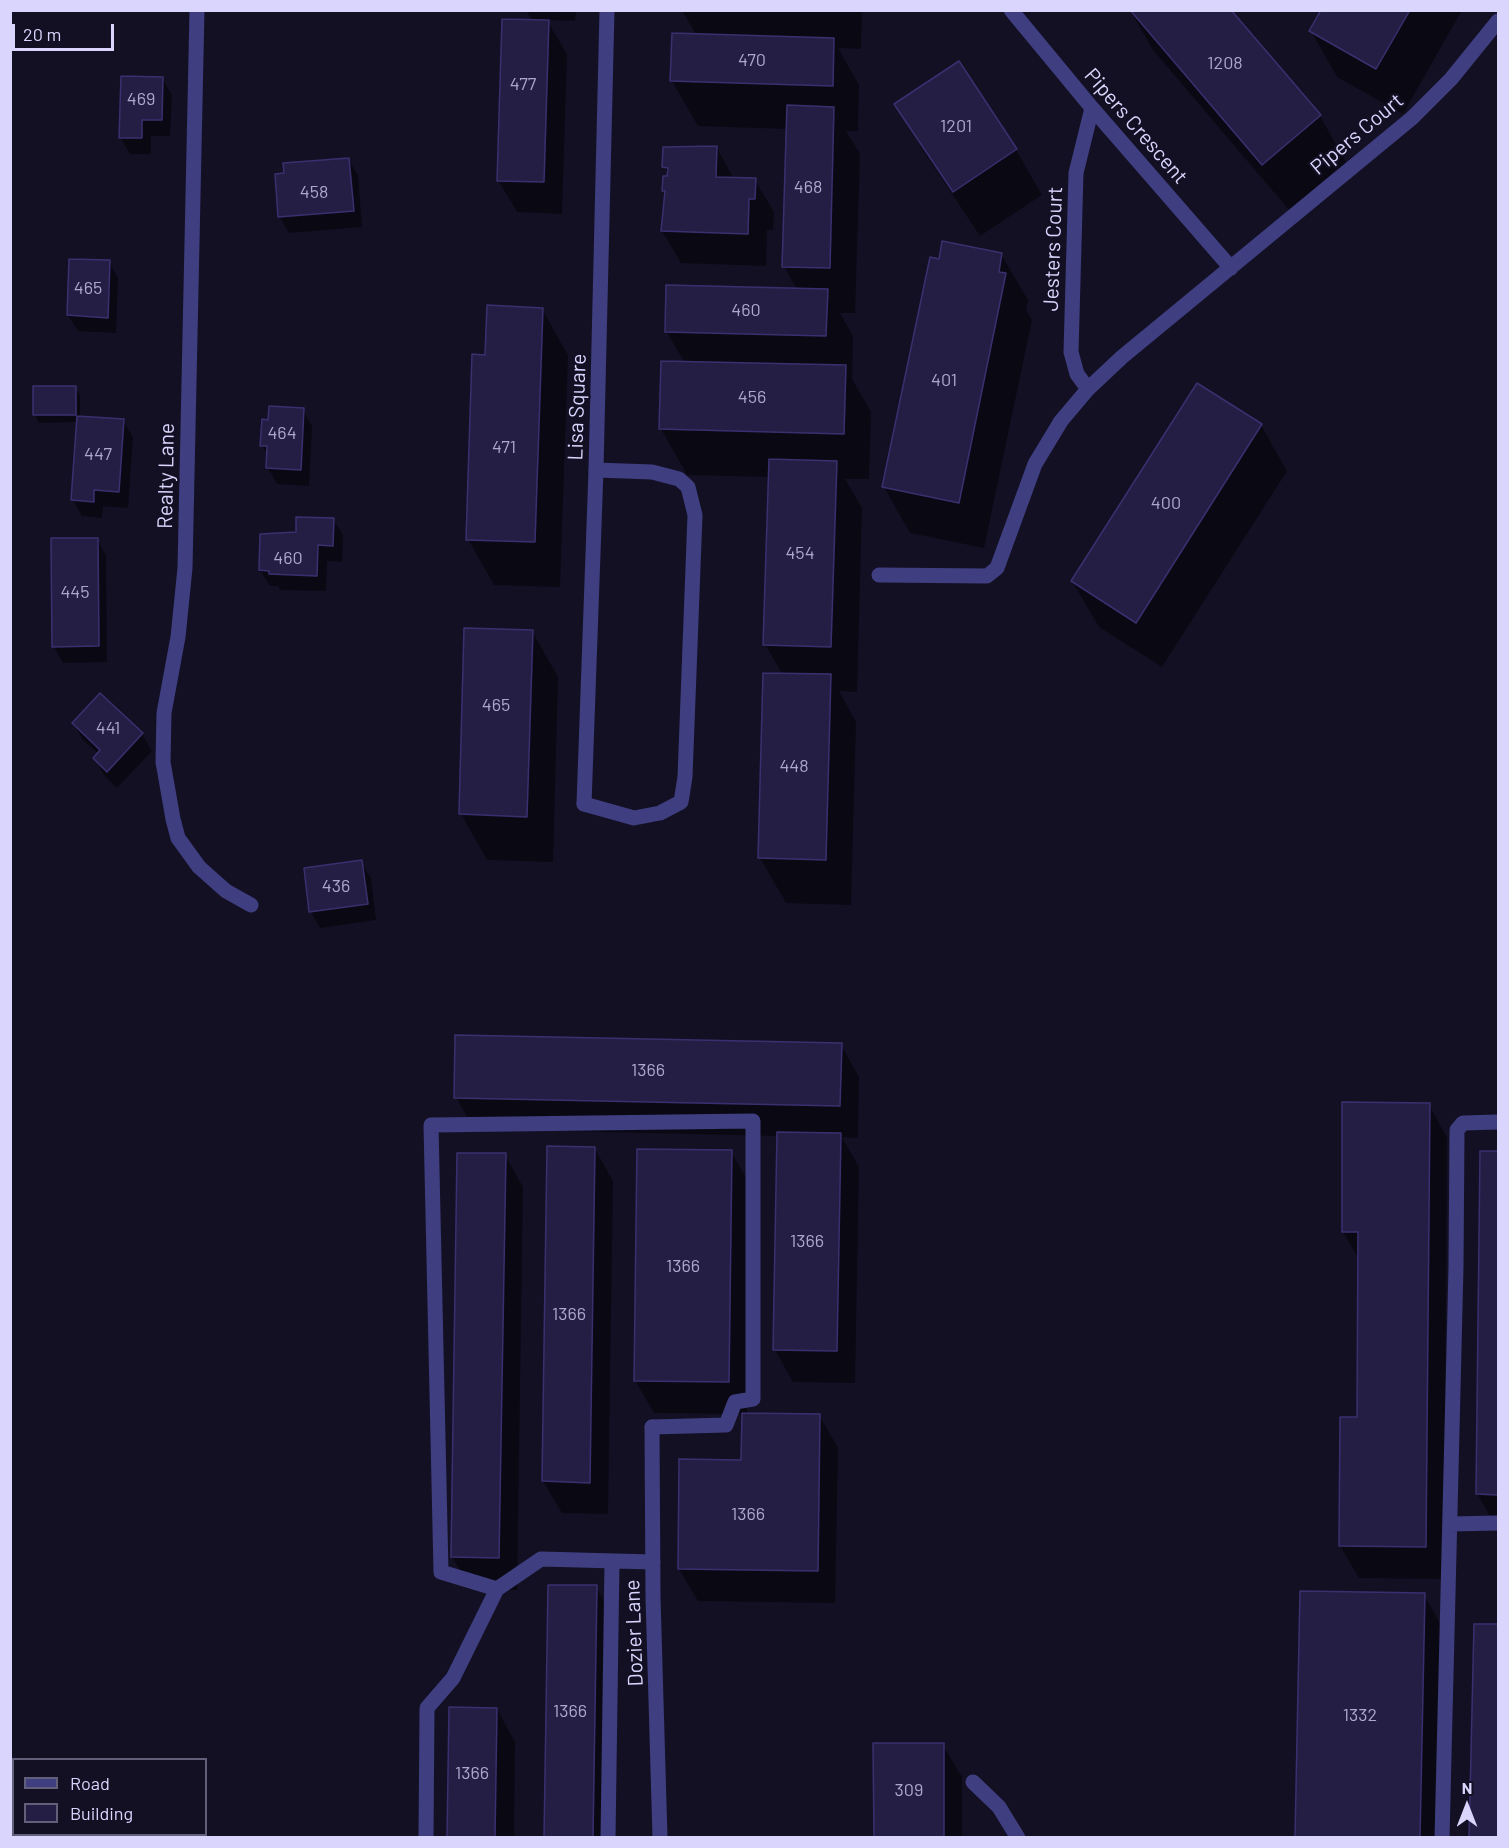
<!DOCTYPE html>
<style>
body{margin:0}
#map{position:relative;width:1509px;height:1848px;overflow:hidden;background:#131024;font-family:Barlow,sans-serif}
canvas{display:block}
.frame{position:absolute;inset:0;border:12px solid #d9d5fd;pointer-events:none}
.legend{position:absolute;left:12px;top:1758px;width:195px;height:78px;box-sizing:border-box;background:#131024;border:2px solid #625f7b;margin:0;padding:8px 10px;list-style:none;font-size:18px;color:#d9d5fd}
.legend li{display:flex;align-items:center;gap:12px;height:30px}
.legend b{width:30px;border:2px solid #625f7b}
.north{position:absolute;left:1437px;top:1776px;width:60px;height:60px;-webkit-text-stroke:4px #131024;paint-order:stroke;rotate:0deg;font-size:16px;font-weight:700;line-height:24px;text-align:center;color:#d9d5fd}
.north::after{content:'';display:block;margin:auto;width:21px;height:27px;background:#d9d5fd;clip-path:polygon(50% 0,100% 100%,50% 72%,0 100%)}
.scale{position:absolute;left:12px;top:24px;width:102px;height:27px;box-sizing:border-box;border:3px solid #d9d5fd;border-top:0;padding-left:8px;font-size:18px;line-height:21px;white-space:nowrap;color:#d9d5fd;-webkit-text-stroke:4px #131024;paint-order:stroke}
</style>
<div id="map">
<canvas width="1509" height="1848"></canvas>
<div class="frame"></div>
<ul class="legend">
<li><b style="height:8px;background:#3f3e80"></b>Road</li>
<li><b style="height:16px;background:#241d44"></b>Building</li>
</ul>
<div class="north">N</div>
<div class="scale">20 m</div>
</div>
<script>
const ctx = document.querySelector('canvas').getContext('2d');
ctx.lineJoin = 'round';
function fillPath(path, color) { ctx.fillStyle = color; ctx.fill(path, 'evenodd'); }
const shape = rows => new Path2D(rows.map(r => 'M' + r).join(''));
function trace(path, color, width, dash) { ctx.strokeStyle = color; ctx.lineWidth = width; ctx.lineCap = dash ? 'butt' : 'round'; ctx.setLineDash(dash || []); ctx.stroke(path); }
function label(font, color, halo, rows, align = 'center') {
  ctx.font = font + ' Barlow,sans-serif'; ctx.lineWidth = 4.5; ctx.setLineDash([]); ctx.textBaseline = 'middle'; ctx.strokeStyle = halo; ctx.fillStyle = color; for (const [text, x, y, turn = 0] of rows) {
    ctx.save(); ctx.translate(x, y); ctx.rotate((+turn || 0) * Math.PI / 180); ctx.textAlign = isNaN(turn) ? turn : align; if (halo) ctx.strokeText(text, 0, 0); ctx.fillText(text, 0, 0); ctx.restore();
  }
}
const shadow = shape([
 [526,10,576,10,575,21,547,20,567,54,562,214,517,212,498,180,532,21],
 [682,10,862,10,861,49,838,48,859,85,858,131,846,131,860,154,855,313,840,313,853,336,852,379,871,412,869,479,845,479,862,508,857,692,839,691,856,722,851,905,786,903,760,858,783,675,765,644,770,477,687,475,661,429,662,362,685,363,666,331,797,290,784,266,788,129,698,126,672,81,697,36],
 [1130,10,1229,10,1320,116,1346,162,1289,210,1153,50],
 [1322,10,1462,10,1403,114,1337,77,1311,31],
 [958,63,1016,150,1042,195,980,236,922,149,896,104],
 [162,79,172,95,170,136,151,136,151,154,130,154,120,137],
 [717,148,734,179,755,180,774,212,773,230,767,230,766,266,681,263,662,231,666,196,663,191,669,175,664,167],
 [348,159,358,175,362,227,289,233,280,217,285,175],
 [1001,254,1028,300,1026,310,1032,320,984,548,910,533,884,487,940,261],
 [109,262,118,278,116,333,78,331,68,315],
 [542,309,568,355,560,587,494,585,468,539,486,356],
 [75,387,80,395,80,418,123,420,133,437,128,508,103,506,102,518,82,516,73,500,78,422,39,423,35,415,35,388],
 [303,410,312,426,309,486,277,484,267,467,268,456,262,445,269,422],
 [1261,425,1287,471,1162,667,1099,627,1072,581],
 [333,519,343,535,342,562,327,561,326,591,280,590,278,586,270,586,260,570,298,533],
 [97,539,106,556,107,662,63,663,54,647],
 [532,631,558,677,553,862,487,860,461,814],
 [100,695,142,734,152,751,117,788,104,775,95,758,99,754,83,740,74,724],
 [361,862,371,878,376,920,320,928,311,912],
 [841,1045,859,1077,858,1138,842,1137,859,1167,855,1383,793,1382,775,1350,779,1136,474,1129,456,1097],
 [1344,1104,1429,1105,1447,1137,1444,1579,1359,1578,1340,1546,1358,1418,1360,1261,1343,1232],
 [595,1149,613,1181,608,1514,562,1513,543,1481],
 [731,1152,750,1184,747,1414,819,1415,838,1448,835,1603,698,1601,679,1569,743,1461,743,1414,654,1413,635,1380],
 [1481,1153,1498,1153,1498,1526,1496,1526,1477,1494],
 [505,1155,523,1187,517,1590,471,1589,452,1557],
 [596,1587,614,1619,611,1838,546,1838],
 [1424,1595,1442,1627,1439,1838,1296,1838],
 [1475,1625,1498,1626,1498,1838,1470,1838],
 [497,1709,515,1742,514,1838,448,1838],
 [943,1745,962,1777,962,1838,875,1838]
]);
const building = shape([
 [1130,10,1231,10,1321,115,1262,165,1130,10],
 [1321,10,1410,10,1376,69,1309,31,1321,10],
 [502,19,549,20,544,182,497,181,502,19],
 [672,33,834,38,833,86,670,81,672,33],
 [959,61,1017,149,953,192,894,104,959,61],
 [121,76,163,77,162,120,142,120,142,138,119,138,121,76],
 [787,105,834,107,830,268,782,267,787,105],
 [717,146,716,177,756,178,755,199,749,199,748,234,661,231,665,191,662,191,663,176,667,176,668,168,662,167,663,147,717,146],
 [349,158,354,211,278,217,275,174,284,173,283,163,349,158],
 [942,241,1002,253,999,272,1006,273,959,503,882,487,930,257,939,259,942,241],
 [69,259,110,260,108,318,67,315,69,259],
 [666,285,828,289,826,336,665,332,666,285],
 [487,305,543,308,535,542,466,540,472,354,485,355,487,305],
 [661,361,846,365,844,434,659,429,661,361],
 [1197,383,1262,424,1136,623,1071,581,1197,383],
 [33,386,76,386,76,415,33,415,33,386],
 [269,406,304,408,301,470,266,468,267,446,260,446,262,419,268,420,269,406],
 [77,416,124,419,119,492,94,490,94,502,71,500,77,416],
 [769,459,837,461,831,647,763,645,769,459],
 [296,517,334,518,333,546,318,545,317,576,269,574,269,571,259,570,260,534,296,532,296,517],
 [51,538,98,538,99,646,52,647,51,538],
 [464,628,533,630,527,817,459,814,464,628],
 [763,673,831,674,826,860,758,858,763,673],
 [100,693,143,733,107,772,93,758,100,750,72,723,100,693],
 [362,860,368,904,309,912,304,868,362,860],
 [455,1035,842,1043,840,1106,454,1098,455,1035],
 [1342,1102,1430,1103,1426,1547,1339,1546,1340,1417,1357,1417,1358,1232,1342,1232,1342,1102],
 [777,1132,841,1133,837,1351,773,1350,777,1132],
 [547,1146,595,1147,590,1483,542,1481,547,1146],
 [637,1149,732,1150,729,1382,634,1381,637,1149],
 [1480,1151,1498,1151,1498,1495,1476,1494,1480,1151],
 [457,1153,506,1153,499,1558,451,1557,457,1153],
 [742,1413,820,1414,818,1571,678,1569,679,1459,741,1460,742,1413],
 [548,1585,597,1585,593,1838,544,1838,548,1585],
 [1300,1591,1425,1593,1420,1838,1295,1838,1300,1591],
 [1474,1624,1498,1624,1498,1838,1469,1838,1474,1624],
 [449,1707,497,1708,495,1838,447,1838,449,1707],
 [873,1743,944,1743,944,1838,874,1838,873,1743]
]);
const lane = shape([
 [584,804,634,818,660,813,681,802,685,777,695,515,688,487,679,479,652,472,596,470],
 [652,1427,726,1425,735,1402,753,1399,753,1121,431,1125,441,1572,497,1589,541,1559,653,1562],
 [1450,1524,1498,1523],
 [172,1838,173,1834],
 [426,1838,427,1708,453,1678,497,1589],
 [608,1838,612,1561],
 [1442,1838,1456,1267,1457,1130,1463,1123,1498,1122]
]);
const street = shape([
 [197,10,185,568,178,637,164,713,163,762,173,819,178,838,199,867,226,891,251,905],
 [1011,10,1092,108,1231,268],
 [1088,389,1077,374,1071,352,1076,173,1092,108],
 [879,575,987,576,997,568,1035,464,1061,421,1088,389,1122,357,1412,118,1451,79,1498,21],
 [584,804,596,470,607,10],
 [652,1427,653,1597,660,1838],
 [973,1782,999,1807,1018,1838]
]);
const numberNames = [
 ["470",752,60],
 ["1208",1225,63],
 ["477",523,84],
 ["469",141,99],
 ["1201",956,126],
 ["468",808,187],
 ["458",314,192],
 ["465",88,288],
 ["460",746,310],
 ["401",944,380],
 ["456",752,397],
 ["464",282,433],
 ["471",504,447],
 ["447",98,454],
 ["400",1166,503],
 ["454",800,553],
 ["460",288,558],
 ["445",75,592],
 ["465",496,705],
 ["441",108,728],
 ["448",794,766],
 ["436",336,886],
 ["1366",648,1070],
 ["1366",807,1241],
 ["1366",683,1266],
 ["1366",569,1314],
 ["1366",748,1514],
 ["1366",570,1711],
 ["1332",1360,1715],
 ["1366",472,1773],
 ["309",909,1790]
];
const streetNames = [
 ["Pipers Crescent",1136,126,49],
 ["Pipers Court",1357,134,-40],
 ["Jesters Court",1053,249,-88],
 ["Lisa Square",577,407,-88],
 ["Realty Lane",166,476,-89],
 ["Dozier Lane",634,1633,-92]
];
fillPath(shadow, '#0007');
fillPath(building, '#241d44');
trace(building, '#3b306f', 1.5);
trace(lane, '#3f3e80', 15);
trace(street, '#3f3e80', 15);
label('18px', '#aca7cf', null, numberNames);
label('21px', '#d9d5fd', '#131024', streetNames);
</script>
